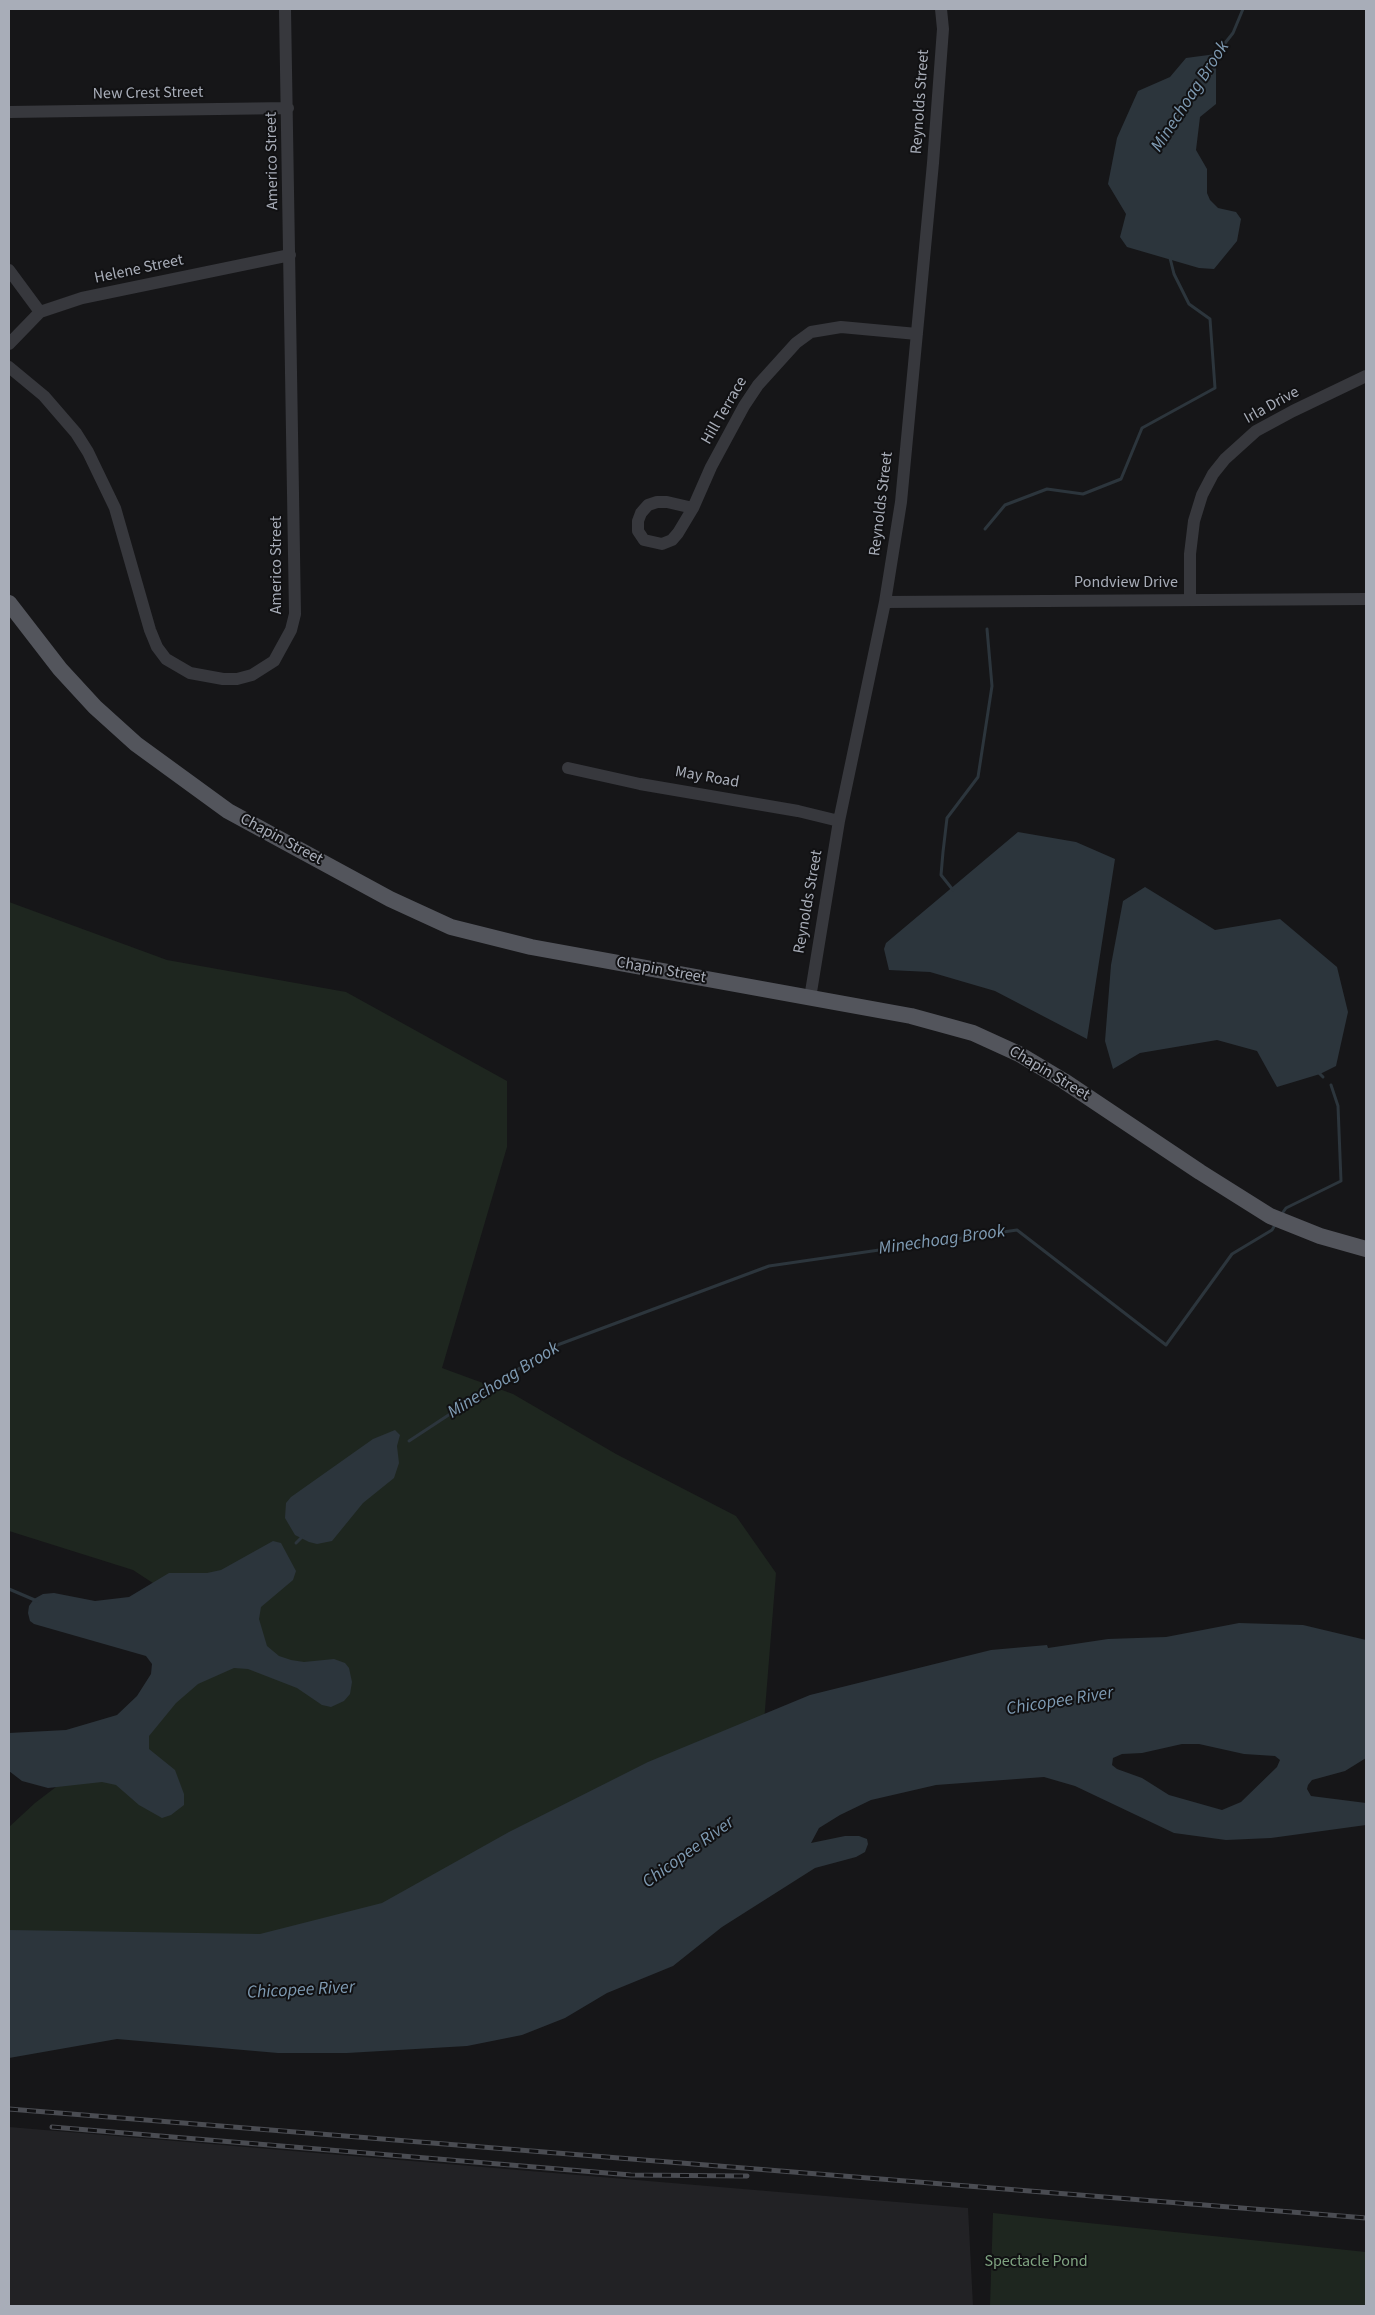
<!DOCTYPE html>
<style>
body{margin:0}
#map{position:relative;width:1375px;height:2315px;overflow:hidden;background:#161618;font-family:"Source Sans 3",sans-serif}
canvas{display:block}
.frame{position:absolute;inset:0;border:10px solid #a8adb8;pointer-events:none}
</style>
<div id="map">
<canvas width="1375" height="2315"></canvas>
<div class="frame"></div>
</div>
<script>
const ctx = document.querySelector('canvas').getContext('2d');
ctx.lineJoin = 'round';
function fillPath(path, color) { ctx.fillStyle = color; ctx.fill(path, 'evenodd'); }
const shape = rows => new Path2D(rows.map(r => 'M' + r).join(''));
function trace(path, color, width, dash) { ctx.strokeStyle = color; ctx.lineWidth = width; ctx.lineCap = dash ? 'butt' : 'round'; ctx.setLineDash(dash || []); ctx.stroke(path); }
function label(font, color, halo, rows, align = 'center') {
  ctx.font = font + ' "Source Sans 3",sans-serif'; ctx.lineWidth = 4; ctx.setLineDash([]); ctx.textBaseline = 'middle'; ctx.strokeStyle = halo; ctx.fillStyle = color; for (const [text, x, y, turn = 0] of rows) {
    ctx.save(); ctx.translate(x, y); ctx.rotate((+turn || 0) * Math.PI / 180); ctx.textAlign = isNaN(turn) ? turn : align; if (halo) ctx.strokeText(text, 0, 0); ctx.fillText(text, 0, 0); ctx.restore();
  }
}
const built = shape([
 [9,2127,968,2208,973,2306,9,2306]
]);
const green = shape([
 [9,902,167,960,346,992,507,1081,507,1147,442,1368,513,1394,616,1454,736,1516,776,1573,764,1722,317,1941,9,1941,9,1827,35,1803,137,1725,194,1610,133,1570,9,1531],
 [993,2213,1366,2252,1366,2306,990,2306]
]);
const water = shape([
 [1216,54,1216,104,1200,117,1196,150,1207,169,1207,193,1210,200,1218,208,1236,212,1241,219,1237,241,1214,269,1199,268,1127,247,1120,237,1126,214,1108,184,1117,138,1138,91,1170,77,1186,58],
 [1018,832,1076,842,1115,859,1087,1039,995,991,930,972,889,970,884,949,886,943],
 [1145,887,1215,930,1280,919,1337,967,1348,1012,1336,1066,1320,1074,1277,1087,1257,1051,1217,1040,1140,1053,1113,1069,1105,1041,1111,965,1123,901],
 [395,1430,400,1435,397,1446,399,1463,394,1478,363,1503,332,1541,317,1544,309,1542,295,1535,285,1518,286,1503,291,1497,373,1439],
 [273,1541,281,1543,296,1571,293,1580,261,1607,259,1619,267,1646,279,1656,291,1660,304,1662,334,1659,345,1663,349,1668,352,1682,350,1694,344,1701,331,1707,322,1705,297,1688,248,1669,234,1668,198,1684,176,1703,149,1736,149,1749,175,1770,184,1794,184,1805,171,1815,162,1818,139,1805,116,1785,102,1782,48,1788,22,1781,9,1771,9,1733,66,1730,117,1715,137,1696,151,1674,152,1664,146,1656,34,1624,30,1621,28,1613,29,1606,34,1599,43,1594,54,1593,95,1601,129,1597,169,1573,207,1573,221,1570],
 [1239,1623,1303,1625,1366,1640,1366,1758,1345,1771,1312,1780,1308,1785,1307,1789,1311,1796,1366,1803,1366,1825,1271,1838,1226,1840,1174,1833,1075,1786,1044,1777,936,1785,871,1800,840,1815,819,1828,811,1843,845,1836,859,1836,867,1839,868,1844,865,1852,856,1857,815,1868,722,1927,673,1966,607,1993,565,2018,522,2035,467,2046,347,2053,278,2053,117,2039,9,2058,9,1930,260,1934,382,1903,509,1832,648,1762,810,1695,991,1650,1047,1645,1048,1648,1108,1639,1166,1637],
 [1182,1744,1199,1744,1244,1754,1275,1756,1280,1760,1277,1767,1241,1802,1222,1810,1169,1795,1142,1778,1117,1769,1112,1765,1113,1758,1122,1754,1142,1753]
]);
const stream = shape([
 [1214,57,1233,33,1243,9],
 [985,529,1005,505,1047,489,1083,494,1121,479,1142,428,1215,388,1210,319,1189,304,1174,274,1170,258],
 [953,890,941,875,943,852,947,818,978,777,992,686,987,629],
 [1318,1072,1323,1077],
 [1281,1215,1286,1208,1341,1181,1338,1106,1331,1085],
 [409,1441,552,1347,769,1266,1017,1230,1166,1345,1232,1254,1272,1230,1275,1225],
 [296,1543,303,1536],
 [9,1589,37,1601]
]);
const minor = shape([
 [9,112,288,108],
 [9,270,40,312],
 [9,344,40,312,82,298,290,255],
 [9,367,44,396,76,433,88,452,115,508,150,630,157,647,166,659,190,673,223,679,237,679,252,675,274,661,291,630,295,614,285,9],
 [693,508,678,533,672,540,662,544,644,540,638,531,638,521,641,513,648,505,657,502,667,502,693,508,711,467,744,406,758,385,796,343,811,332,841,327,917,334],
 [1190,599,1190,554,1194,521,1202,495,1213,474,1225,459,1256,431,1293,411,1366,376],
 [885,602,1366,599],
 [568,768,640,784,798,811,839,821],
 [810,998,839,821,885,602,901,502,933,163,943,29,941,9]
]);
const major = shape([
 [9,603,60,669,95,707,136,744,228,811,390,899,451,927,531,947,911,1016,973,1033,1019,1054,1064,1081,1200,1172,1270,1216,1320,1236,1366,1249]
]);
const rail = shape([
 [9,2109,1366,2218],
 [52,2127,631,2175,747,2176]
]);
const streetNames = [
 ["New Crest Street",148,94,-1],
 ["Reynolds Street",921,102,-86],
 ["Americo Street",273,161,-91],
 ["Helene Street",139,270,-12],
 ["Irla Drive",1272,406,-29],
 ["Hill Terrace",725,411,-60],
 ["Reynolds Street",882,504,-83],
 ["Americo Street",277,565,-90],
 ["Pondview Drive",1126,583],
 ["May Road",707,778,10],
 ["Chapin Street",281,840,28],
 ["Reynolds Street",809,902,-80],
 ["Chapin Street",661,971,10],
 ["Chapin Street",1049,1074,31]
];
const parkNames = [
 ["Spectacle Pond",1036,2262]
];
const waterNames = [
 ["Minechoag Brook",1191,97,-57],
 ["Minechoag Brook",942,1241,-8],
 ["Minechoag Brook",504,1381,-32],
 ["Chicopee River",1060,1702,-9],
 ["Chicopee River",689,1853,-36],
 ["Chicopee River",301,1991,-3]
];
fillPath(built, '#222225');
fillPath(green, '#1e261f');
fillPath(water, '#2c353c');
trace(stream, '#2c353c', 3);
trace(minor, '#37383d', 12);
trace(major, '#53555c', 16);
trace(rail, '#4a4c52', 5);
trace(rail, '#111113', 3, [9]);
label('16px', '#a8adb8', '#111113', streetNames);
label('16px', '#7fa381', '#111113', parkNames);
label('italic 18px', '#7f9bb3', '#111113', waterNames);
</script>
